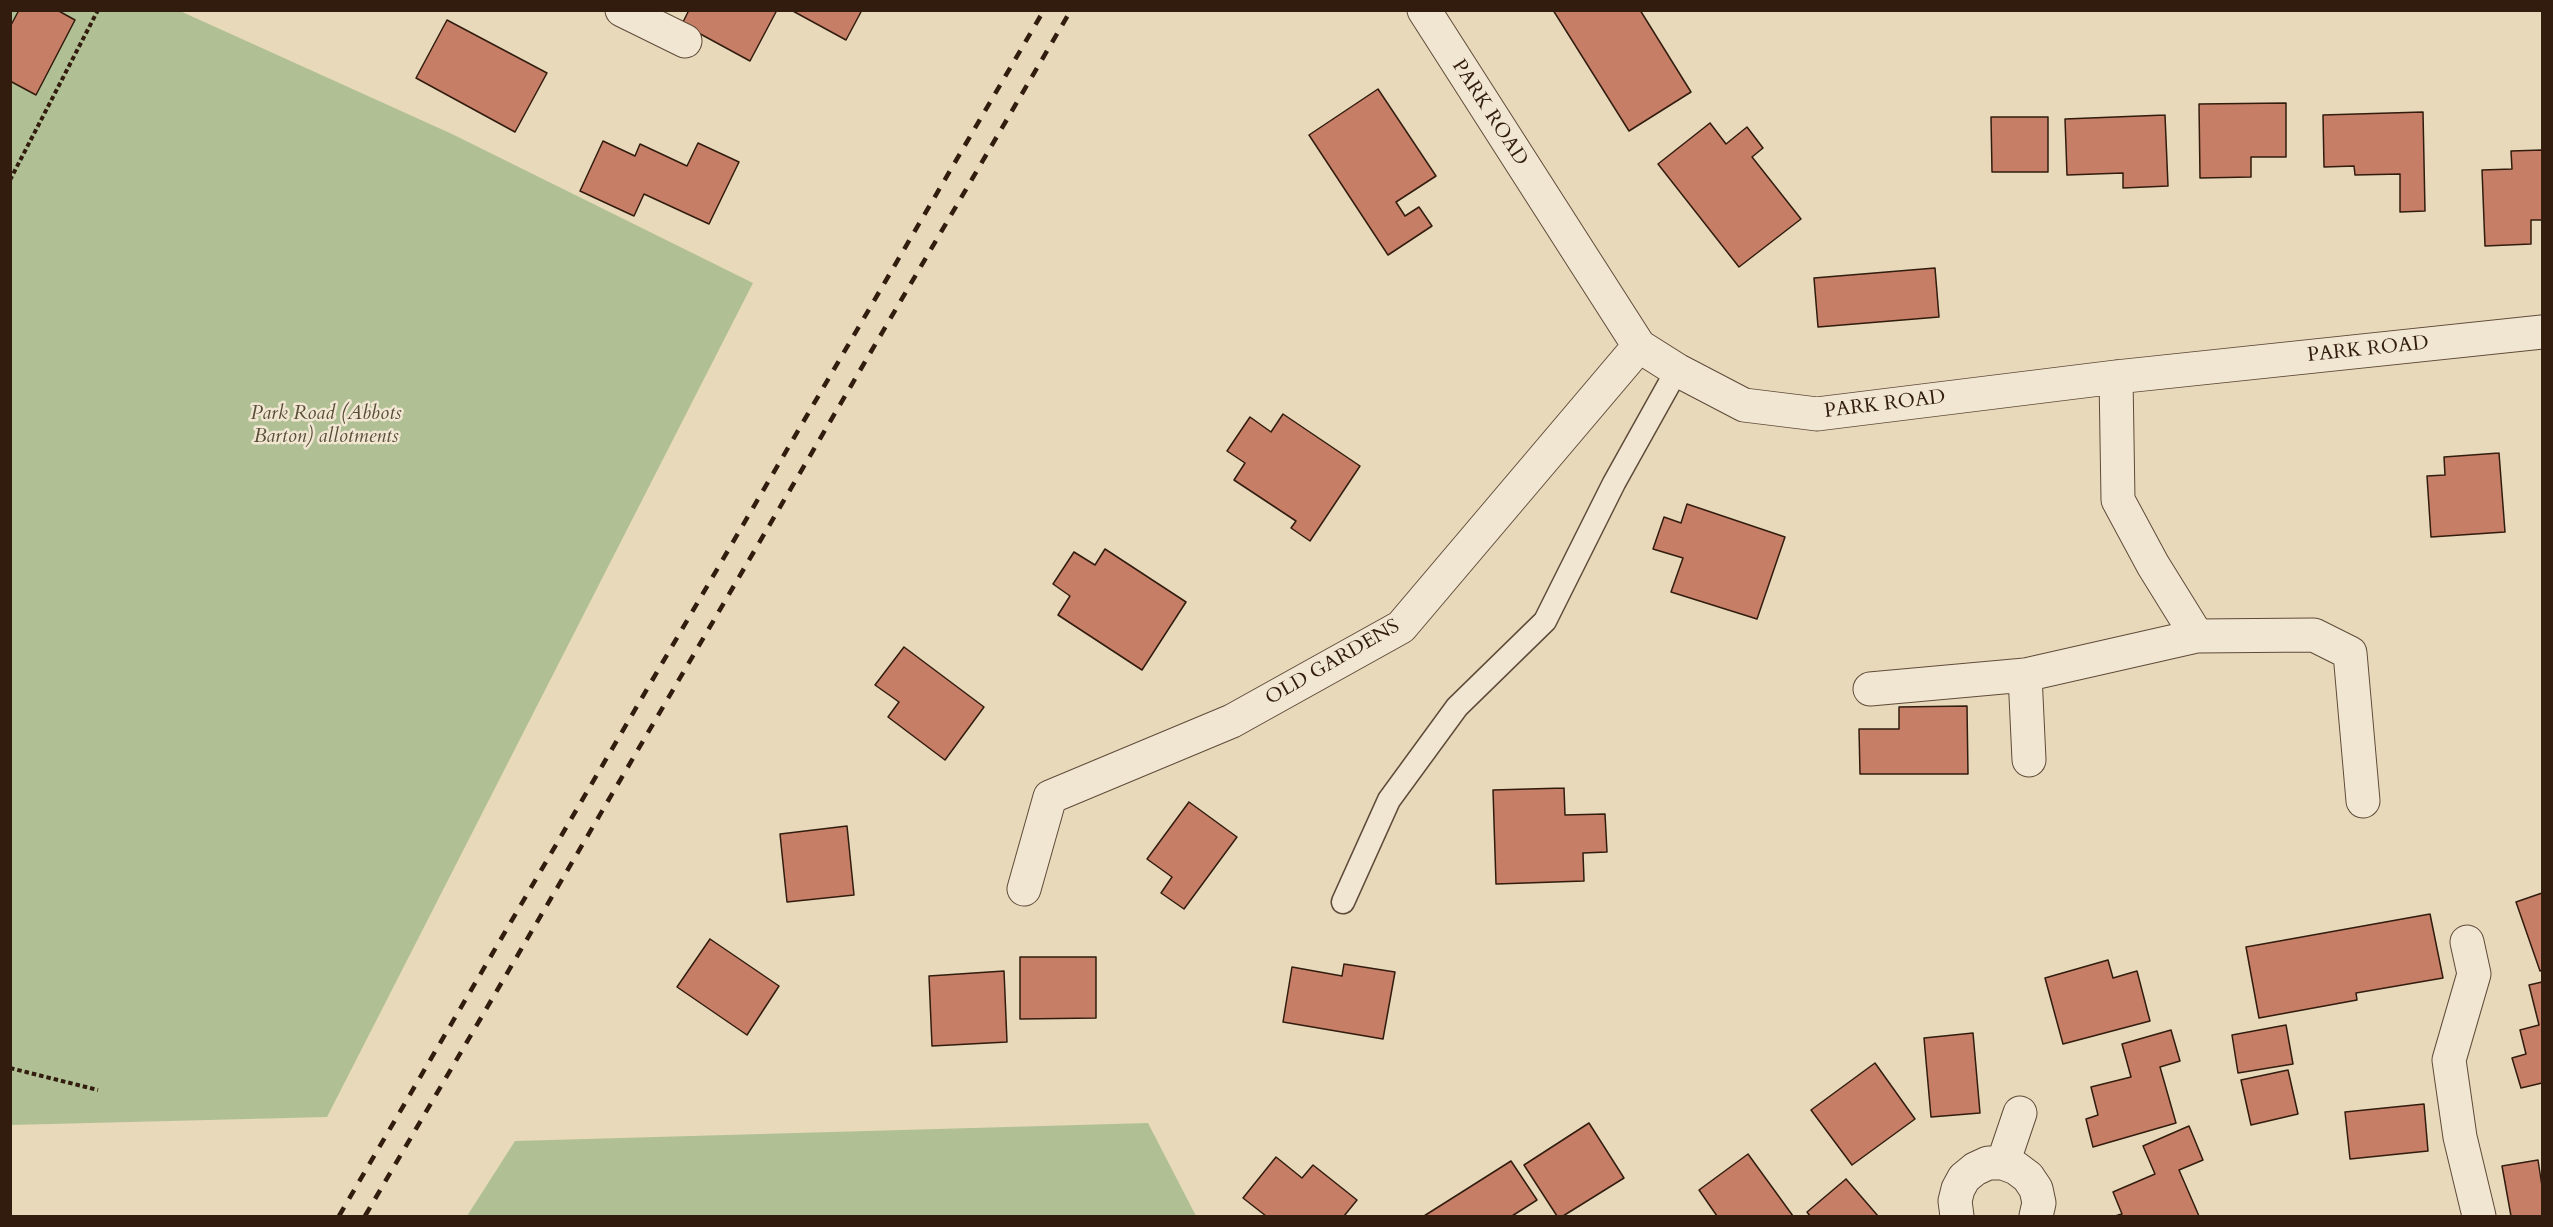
<!DOCTYPE html>
<style>
body{margin:0}
#map{position:relative;width:2553px;height:1227px;overflow:hidden;background:#e8d9ba;font-family:Cardo,serif}
canvas{display:block}
.frame{position:absolute;inset:0;border:12px solid #311c0e;pointer-events:none}
</style>
<div id="map">
<canvas width="2553" height="1227"></canvas>
<div class="frame"></div>
</div>
<script>
const ctx = document.querySelector('canvas').getContext('2d');
ctx.lineJoin = 'round';
function fillPath(path, color) { ctx.fillStyle = color; ctx.fill(path, 'evenodd'); }
const shape = rows => new Path2D(rows.map(r => 'M' + r).join(''));
function trace(path, color, width, dash) { ctx.strokeStyle = color; ctx.lineWidth = width; ctx.lineCap = dash ? 'butt' : 'round'; ctx.setLineDash(dash || []); ctx.stroke(path); }
function label(font, color, halo, rows, align = 'center') {
  ctx.font = font + ' Cardo,serif'; ctx.lineWidth = 5; ctx.setLineDash([]); ctx.textBaseline = 'middle'; ctx.strokeStyle = halo; ctx.fillStyle = color; for (const [text, x, y, turn = 0] of rows) {
    ctx.save(); ctx.translate(x, y); ctx.rotate((+turn || 0) * Math.PI / 180); ctx.textAlign = isNaN(turn) ? turn : align; if (halo) ctx.strokeText(text, 0, 0); ctx.fillText(text, 0, 0); ctx.restore();
  }
}
const green = shape([
 [10,11,180,11,452,134,753,283,327,1117,11,1125],
 [1148,1123,1196,1216,467,1216,515,1141]
]);
const building = shape([
 [19,10,57,10,75,20,36,95,10,81,10,27,19,10],
 [689,10,777,10,750,61,682,24,689,10],
 [791,10,862,10,846,40,791,10],
 [1553,10,1640,10,1691,92,1629,131,1553,10],
 [447,20,547,73,515,132,416,78,447,20],
 [1378,89,1436,176,1396,202,1405,216,1419,207,1432,226,1388,255,1309,135,1378,89],
 [2286,103,2286,157,2251,157,2251,177,2200,178,2199,104,2286,103],
 [2423,112,2425,211,2400,212,2400,174,2355,175,2354,166,2324,167,2323,115,2423,112],
 [2165,115,2168,186,2123,188,2123,173,2067,175,2065,119,2165,115],
 [1991,117,2048,117,2048,172,1992,172,1991,117],
 [1710,123,1726,144,1747,127,1763,148,1752,157,1801,219,1739,267,1658,164,1710,123],
 [603,141,635,156,640,144,687,166,698,143,739,162,709,224,644,194,634,216,580,191,603,141],
 [2542,150,2542,220,2531,220,2531,244,2485,246,2482,170,2512,169,2511,151,2542,150],
 [1935,268,1939,317,1818,327,1814,278,1935,268],
 [1283,414,1360,466,1310,541,1291,528,1296,521,1234,480,1245,463,1227,451,1250,417,1271,432,1283,414],
 [2499,453,2505,532,2431,537,2427,476,2445,475,2444,457,2499,453],
 [1687,504,1785,537,1757,619,1671,592,1683,558,1653,549,1664,517,1681,523,1687,504],
 [1105,549,1186,602,1142,670,1058,615,1070,596,1053,584,1074,552,1095,565,1105,549],
 [904,647,984,707,945,760,888,717,899,702,875,685,904,647],
 [1967,706,1968,774,1860,774,1859,729,1899,729,1899,707,1967,706],
 [1564,788,1565,815,1605,814,1607,852,1583,853,1584,881,1496,884,1493,790,1564,788],
 [1189,802,1237,837,1184,909,1161,893,1172,877,1147,859,1189,802],
 [847,826,854,895,787,902,780,834,847,826],
 [2542,893,2542,970,2540,971,2516,902,2542,893],
 [2430,914,2443,978,2356,993,2357,1000,2259,1018,2246,947,2430,914],
 [710,939,779,986,747,1035,677,987,710,939],
 [1020,957,1096,957,1096,1018,1020,1019,1020,957],
 [2108,960,2113,978,2137,971,2150,1021,2063,1044,2045,978,2108,960],
 [1344,964,1395,972,1383,1039,1283,1022,1292,967,1342,976,1344,964],
 [1004,971,1007,1042,932,1046,929,976,1004,971],
 [2542,982,2542,1083,2521,1088,2512,1058,2526,1054,2520,1030,2539,1025,2529,985,2542,982],
 [2286,1025,2293,1064,2238,1073,2232,1035,2286,1025],
 [2171,1030,2180,1061,2160,1067,2176,1123,2093,1147,2086,1119,2098,1115,2091,1087,2131,1077,2122,1044,2171,1030],
 [1973,1033,1980,1113,1931,1117,1924,1038,1973,1033],
 [1875,1063,1915,1119,1852,1165,1811,1110,1875,1063],
 [2288,1070,2298,1114,2251,1125,2241,1080,2288,1070],
 [2424,1104,2428,1151,2350,1159,2345,1112,2424,1104],
 [1589,1123,1624,1178,1563,1216,1557,1216,1524,1165,1589,1123],
 [2189,1126,2203,1160,2179,1170,2199,1216,2115,1216,2122,1214,2113,1192,2155,1174,2143,1146,2189,1126],
 [1748,1154,1793,1216,1717,1216,1699,1190,1748,1154],
 [1276,1157,1302,1178,1313,1165,1357,1200,1344,1216,1266,1216,1243,1198,1276,1157],
 [2538,1160,2542,1186,2542,1216,2511,1216,2502,1166,2538,1160],
 [1511,1161,1537,1200,1512,1216,1424,1216,1511,1161],
 [1846,1179,1878,1216,1810,1216,1807,1212,1846,1179]
]);
const path = shape([
 [10,180,98,10],
 [10,1068,98,1090]
]);
const service = shape([
 [1343,902,1389,800,1457,707,1545,621,1614,483,1677,370]
]);
const minor = shape([
 [622,10,685,41],
 [1424,10,1639,346,1677,370,1744,405,1817,414,2116,377,2542,332],
 [2116,377,2118,500,2153,565,2197,636],
 [2025,675,2029,760],
 [1870,689,2025,675,2197,636,2314,635,2350,653,2363,801],
 [1024,889,1050,797,1232,721,1401,627,1639,346],
 [2467,942,2474,974,2449,1060,2460,1137,2479,1216],
 [2003,1163,2020,1113],
 [1957,1216,1955,1201,1958,1189,1964,1178,1975,1169,1988,1163,2003,1163,2016,1168,2028,1177,2036,1189,2039,1203,2036,1216]
]);
const rail = shape([
 [339,1216,1044,10],
 [365,1216,1071,10]
]);
const streetNames = [
 ["PARK ROAD",1489,113,57],
 ["PARK ROAD",2368,350,-6],
 ["PARK ROAD",1885,405,-7],
 ["OLD GARDENS",1333,663,-30]
];
const parkNames = [
 ["Park Road (Abbots",326,414],
 ["Barton) allotments",326,437]
];
fillPath(green, '#b0c094');
fillPath(building, '#c77e67');
trace(building, '#311c0e', 1.5);
trace(service, '#5f4b39', 25);
trace(minor, '#5f4b39', 35);
trace(path, '#311c0e', 4, [4.5, 3]);
trace(service, '#f0e6d2', 22);
trace(minor, '#f0e6d2', 33);
trace(rail, '#311c0e', 4.5, [10, 10]);
label('20px', '#311c0e', '#f0e6d2', streetNames);
label('italic 20px', '#574d36', '#f0e6d2', parkNames);
</script>
